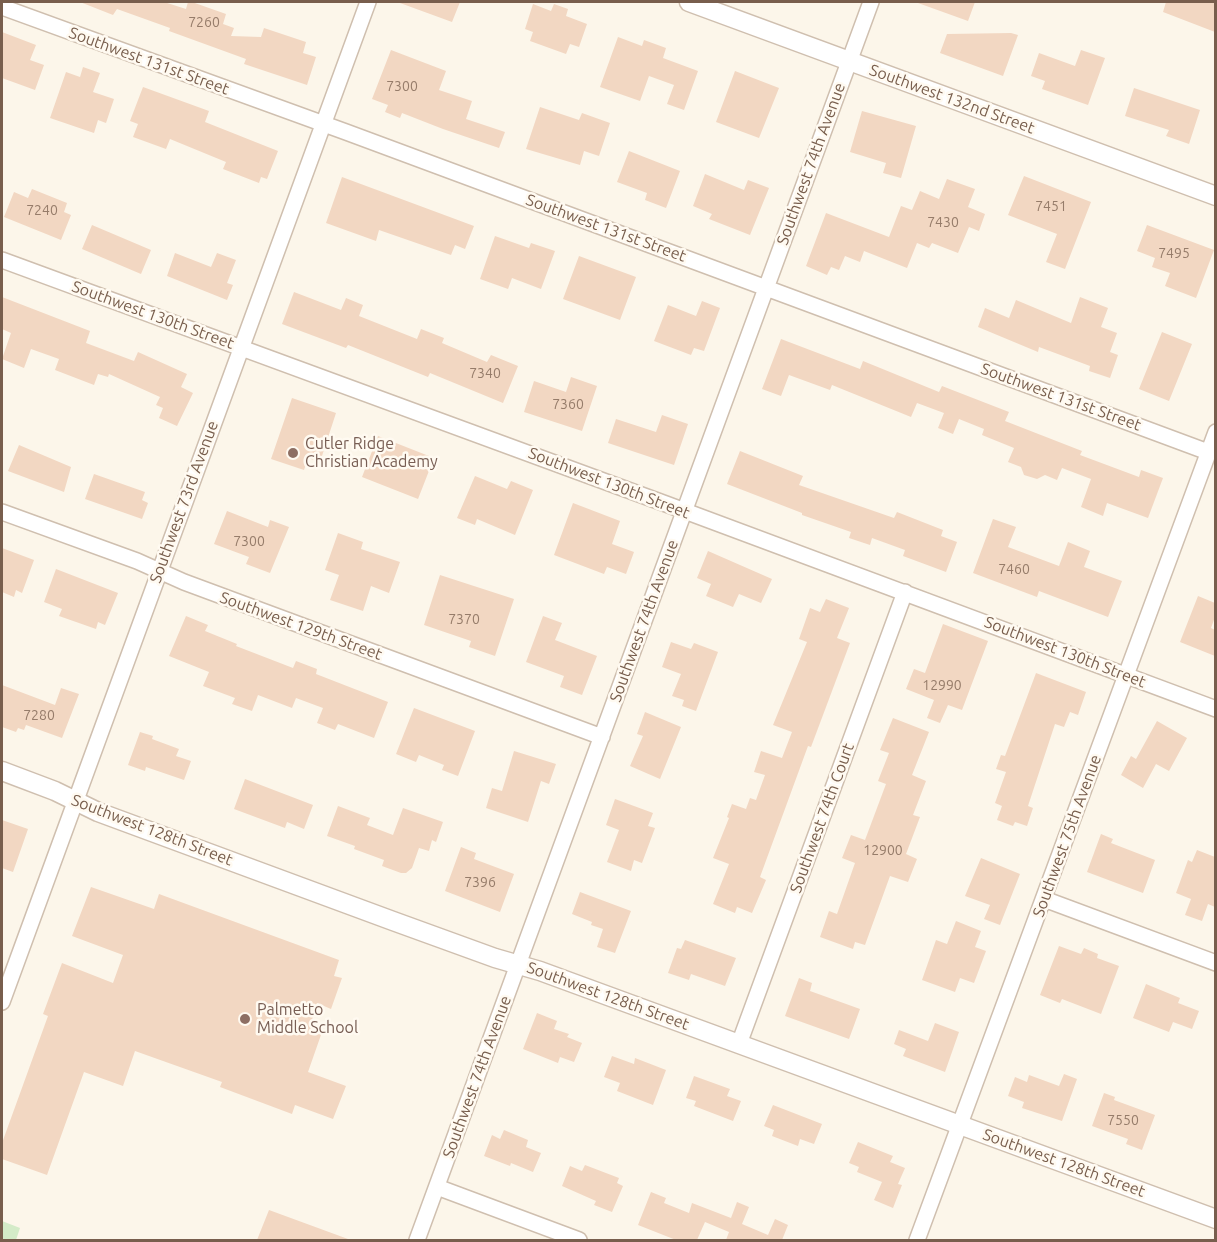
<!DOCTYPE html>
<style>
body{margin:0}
#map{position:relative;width:1217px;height:1242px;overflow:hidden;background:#fcf6ea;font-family:Ubuntu,sans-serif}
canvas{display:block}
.frame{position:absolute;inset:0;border:3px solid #785e4d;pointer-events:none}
</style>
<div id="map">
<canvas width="1217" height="1242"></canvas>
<div class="frame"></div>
</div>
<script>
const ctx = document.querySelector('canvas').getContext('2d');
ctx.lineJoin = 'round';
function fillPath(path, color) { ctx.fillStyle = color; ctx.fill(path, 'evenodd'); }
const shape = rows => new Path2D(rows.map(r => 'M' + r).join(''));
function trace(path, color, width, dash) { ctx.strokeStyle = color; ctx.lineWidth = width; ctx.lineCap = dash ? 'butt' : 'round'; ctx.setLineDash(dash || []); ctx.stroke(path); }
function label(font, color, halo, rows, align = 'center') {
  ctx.font = font + ' Ubuntu,sans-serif'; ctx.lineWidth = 5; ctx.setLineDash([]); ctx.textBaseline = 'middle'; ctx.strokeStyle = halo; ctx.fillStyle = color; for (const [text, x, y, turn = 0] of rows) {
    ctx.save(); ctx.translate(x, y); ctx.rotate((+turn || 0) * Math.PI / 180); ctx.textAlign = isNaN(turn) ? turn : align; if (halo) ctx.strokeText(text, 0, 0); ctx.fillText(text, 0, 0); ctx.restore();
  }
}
const green = shape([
 [2,1221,20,1228,16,1240,2,1240]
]);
const building = shape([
 [80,2,164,2,186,9,188,2,192,2,226,14,223,24,234,28,231,36,261,37,264,28,306,42,303,53,316,57,307,85,244,64,246,59,169,31,170,28,117,9,113,15],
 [400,2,460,2,452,22,400,3],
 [918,2,975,2,968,21,918,3],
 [1166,2,1215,2,1215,32,1163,12],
 [533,4,551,11,554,4,568,9,566,16,587,24,579,47,570,44,566,54,530,41,533,32,525,29],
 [2,32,36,45,30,60,44,65,35,90,2,78],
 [1011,33,1018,35,1003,76,940,53,947,34],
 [618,37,642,46,644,40,666,48,663,58,698,71,684,110,667,104,674,85,649,76,640,101,600,87],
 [391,50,446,71,439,90,472,101,466,119,505,132,499,148,443,129,402,113,400,118,385,112,388,105,372,99],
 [1081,50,1105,58,1088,105,1042,89,1045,81,1031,76,1039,53,1075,66],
 [83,67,100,73,93,92,114,99,106,123,98,120,94,133,50,118,66,72,80,77],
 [735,71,779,88,759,138,716,122],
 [143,87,209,111,205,122,278,151,267,179,261,177,259,183,223,169,226,162,170,139,166,149,133,137,138,124,130,121],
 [1134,88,1200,110,1189,144,1166,136,1169,130,1125,116],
 [540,107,579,120,582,113,610,123,599,156,584,151,580,165,526,149],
 [862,111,916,126,901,178,883,173,886,163,850,152],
 [629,151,680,171,666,208,645,200,647,193,617,182],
 [705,174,744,190,748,180,769,188,750,235,709,219,712,214,693,206],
 [1024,176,1091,202,1065,269,1046,262,1057,234,1008,215],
 [342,177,474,226,465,249,455,245,451,255,379,230,376,241,326,223],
 [947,179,975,189,968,207,985,214,979,231,969,227,958,253,932,243,929,248,917,243,907,268,864,251,860,262,845,256,839,270,831,267,827,275,806,266,826,213,889,237,901,206,912,210,920,191,939,199],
 [32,189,67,203,64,212,71,215,61,240,4,217,14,192,28,198],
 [92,225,151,250,141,274,82,249],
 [1147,225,1214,250,1196,298,1165,286,1170,273,1152,267,1155,258,1137,251],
 [495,236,529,248,531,243,555,251,541,289,512,278,508,289,480,279],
 [175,253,211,267,217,253,236,260,227,283,233,285,227,300,167,276],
 [579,256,636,277,620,320,563,299],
 [294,292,341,310,346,298,363,305,359,316,417,339,421,329,444,338,442,343,487,362,491,355,518,366,503,403,430,373,428,377,348,345,346,348,282,324],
 [2,297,90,331,86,343,134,361,138,352,187,374,181,387,193,393,177,426,159,418,163,408,156,405,160,397,109,374,108,377,98,374,94,385,55,370,59,359,31,349,24,368,2,359,11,333,2,329],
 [1080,297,1108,308,1101,327,1117,333,1110,352,1118,355,1110,378,1089,371,1090,366,1039,347,1038,352,978,327,985,308,1009,318,1016,300,1071,323],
 [702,301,720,308,704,351,694,348,691,355,654,341,668,305,696,316],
 [1162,332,1192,344,1169,401,1139,389],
 [781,339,860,369,863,361,939,392,942,386,1009,412,1005,421,1082,451,1080,455,1139,477,1141,470,1163,478,1148,518,1107,503,1103,516,1081,507,1091,479,1062,468,1057,480,1045,475,1037,479,1024,475,1021,467,1008,462,1014,448,982,435,984,429,959,419,953,434,938,428,944,413,917,403,911,417,832,385,830,390,789,375,781,396,762,389],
 [571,377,597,386,582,431,524,412,534,381,566,392],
 [292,398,336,413,320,462,308,458,304,470,271,459],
 [662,415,688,424,674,465,608,443,616,419,656,432],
 [378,436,434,458,418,499,362,477],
 [19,445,71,467,64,492,8,471],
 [740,451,803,476,799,485,894,518,897,512,943,530,941,536,957,542,946,572,903,556,905,550,872,538,870,545,849,538,851,532,802,515,802,513,727,484],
 [94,474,145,492,142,500,148,503,142,519,85,499],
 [475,476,507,489,511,481,533,490,515,535,477,519,475,525,457,518],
 [573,503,620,521,612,544,634,552,626,574,607,567,604,574,554,555],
 [227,511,268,527,270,520,289,527,270,573,246,564,249,557,214,544],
 [993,519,1016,527,1008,547,1059,566,1068,542,1090,551,1084,567,1122,581,1108,617,1039,591,1037,597,973,573],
 [338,533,363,542,361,549,400,562,389,593,371,586,363,611,330,600,339,575,325,570],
 [2,548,34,560,22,593,16,590,14,597,2,592],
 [708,551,772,579,761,603,739,594,733,607,706,596,711,584,697,578],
 [56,569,118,593,105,625,98,622,96,629,59,616,62,609,44,602],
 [440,575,514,599,495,656,469,647,471,641,424,625],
 [1198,596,1215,603,1215,617,1211,628,1215,630,1215,656,1180,642],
 [826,599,849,608,837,638,850,643,811,747,808,746,760,877,766,880,752,913,737,907,735,913,713,904,729,864,713,858,729,818,727,817,732,804,746,809,750,798,756,800,765,775,754,772,761,751,782,758,792,732,773,725,807,642,799,639,810,608,820,612],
 [186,616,208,625,205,631,237,644,236,646,293,668,296,661,317,669,316,674,388,702,374,738,338,724,335,730,317,723,323,708,296,698,292,708,258,695,252,711,232,704,235,698,203,686,209,672,169,656],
 [543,616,562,623,555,640,597,656,582,695,560,687,564,676,526,662],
 [943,624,988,641,962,710,948,705,940,723,927,718,934,700,906,689,914,669,925,673],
 [671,642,691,649,694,643,718,652,696,711,682,706,684,700,672,696,681,674,662,667],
 [1036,673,1086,692,1078,715,1070,712,1064,727,1055,724,1028,806,1033,808,1027,826,1015,822,1013,826,997,820,1002,806,995,803,1006,772,996,769,1001,755,1005,756],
 [2,685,55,705,61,688,79,694,62,738,26,725,24,730,18,728,16,732,2,727],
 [414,708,475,731,458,776,442,770,444,765,419,755,416,762,396,754],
 [645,712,681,727,660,779,630,766,643,736,637,734],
 [893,718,929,732,912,775,926,781,913,815,920,817,906,854,917,859,908,882,890,876,865,945,855,942,853,949,820,937,829,911,837,914,855,863,842,858,851,835,865,840,886,784,878,781,889,753,880,750],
 [1157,721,1187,738,1169,771,1156,764,1143,788,1121,775,1131,756,1136,759],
 [140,732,153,736,152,739,179,749,176,756,191,761,184,780,146,767,145,771,128,765],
 [514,751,556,764,549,784,541,781,528,822,486,808,492,788,502,791],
 [245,779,313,805,304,829,287,822,285,828,234,809],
 [615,799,653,813,648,826,655,828,642,863,634,860,631,871,607,862,619,830,606,825],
 [338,806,370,818,367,825,393,835,403,808,443,822,436,842,432,840,429,851,419,848,412,868,406,873,401,873,382,866,384,860,354,849,355,846,327,836],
 [2,820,28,829,13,872,2,868],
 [1101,834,1113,839,1111,843,1155,860,1143,893,1087,872],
 [461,847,476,853,474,859,514,874,500,912,445,891],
 [1197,850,1215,857,1215,907,1208,904,1202,921,1185,915,1191,899,1176,893,1188,860,1192,862],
 [981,858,1020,874,1000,925,984,919,990,905,965,896],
 [91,887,154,909,159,894,339,960,334,976,342,978,331,1009,317,1003,310,1027,322,1032,308,1072,346,1086,333,1119,295,1105,292,1114,220,1087,222,1082,135,1051,123,1086,84,1072,47,1175,2,1159,2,1143,48,1016,43,1014,62,963,113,983,123,955,72,936],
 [580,892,631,911,615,953,597,947,603,929,591,925,592,922,572,914],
 [956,921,981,931,975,947,986,951,974,983,960,978,955,992,922,980,936,940,947,944],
 [685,940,736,958,725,986,691,974,689,980,668,973,677,948,681,949],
 [1059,946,1081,954,1084,948,1098,954,1097,958,1119,966,1101,1014,1062,999,1060,1003,1040,995],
 [799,978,812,983,810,991,860,1009,849,1039,785,1016],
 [1146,984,1180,998,1178,1003,1199,1011,1192,1029,1173,1022,1169,1032,1133,1018],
 [537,1013,557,1021,554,1029,569,1034,567,1037,582,1043,574,1062,560,1057,558,1063,523,1049],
 [935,1023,959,1032,945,1072,903,1056,906,1049,894,1044,899,1030,928,1041],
 [612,1056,634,1064,635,1058,666,1070,653,1105,617,1091,620,1083,604,1077],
 [1064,1074,1077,1079,1062,1121,1022,1108,1024,1102,1008,1096,1015,1077,1027,1082,1029,1075,1059,1086],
 [694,1076,730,1089,727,1096,741,1101,733,1121,694,1106,696,1101,686,1098],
 [1104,1093,1115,1097,1114,1100,1155,1115,1142,1150,1126,1144,1128,1139,1092,1126],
 [773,1105,822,1124,814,1144,800,1139,798,1146,772,1136,774,1130,764,1126],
 [504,1130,528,1140,526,1147,541,1153,533,1172,511,1163,510,1166,484,1156,492,1135,500,1139],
 [858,1142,893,1156,890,1162,905,1168,898,1184,902,1185,893,1208,874,1200,882,1182,857,1172,859,1167,849,1163],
 [585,1165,619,1178,617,1183,623,1186,612,1212,594,1205,596,1201,562,1186,570,1166,582,1171],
 [651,1192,666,1198,664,1203,689,1213,692,1203,731,1218,737,1202,749,1207,742,1224,768,1235,775,1219,788,1225,782,1240,726,1240,729,1232,705,1222,697,1240,676,1240,638,1225],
 [269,1210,348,1239,348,1240,257,1240]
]);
const minor = shape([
 [2,7,346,132,1208,452],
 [2,260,666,504,1216,709],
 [2,512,137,561,184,582,602,737],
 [1044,899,1216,963],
 [2,1002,368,2],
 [739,1044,905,592],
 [437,1187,579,1240],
 [417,1240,871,2],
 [917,1240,1216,432]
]);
const tertiary = shape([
 [689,2,1216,196],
 [2,771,55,791,98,812,393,921,495,958,540,971,1216,1219]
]);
const markers = [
 [293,453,6,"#8d6e63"],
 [245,1019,6,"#8d6e63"]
];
const numberNames = [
 ["7260",204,22],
 ["7300",402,86],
 ["7451",1051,206],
 ["7240",42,210],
 ["7430",943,222],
 ["7495",1174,253],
 ["7340",485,373],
 ["7360",568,404],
 ["7300",249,541],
 ["7460",1014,569],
 ["7370",464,619],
 ["12990",942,685],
 ["7280",39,715],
 ["12900",883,850],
 ["7396",480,882],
 ["7550",1123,1120]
];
const streetNames = [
 ["Southwest 131st Street",149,61,20],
 ["Southwest 132nd Street",952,99,20],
 ["Southwest 74th Avenue",811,164,-70],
 ["Southwest 131st Street",606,228,20],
 ["Southwest 130th Street",153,315,20],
 ["Southwest 131st Street",1061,397,20],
 ["Southwest 130th Street",609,483,21],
 ["Southwest 73rd Avenue",184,502,-70],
 ["Southwest 74th Avenue",644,621,-70],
 ["Southwest 129th Street",301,626,20],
 ["Southwest 130th Street",1065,652,21],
 ["Southwest 74th Court",822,818,-70],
 ["Southwest 128th Street",152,830,21],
 ["Southwest 75th Avenue",1067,836,-70],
 ["Southwest 128th Street",608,996,20],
 ["Southwest 74th Avenue",477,1077,-70],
 ["Southwest 128th Street",1064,1163,20]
];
const educationNames = [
 ["Cutler Ridge",305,444],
 ["Christian Academy",305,462],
 ["Palmetto",257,1010],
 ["Middle School",257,1028]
];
fillPath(green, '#d4ebc8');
fillPath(building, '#f2d7c2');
trace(minor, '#cfbfaf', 18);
trace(tertiary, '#cfbfaf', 21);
trace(minor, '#fff', 15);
trace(tertiary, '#fff', 18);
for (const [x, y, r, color] of markers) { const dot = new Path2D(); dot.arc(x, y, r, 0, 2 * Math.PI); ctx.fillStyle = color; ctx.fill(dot); trace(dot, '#fffaf1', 2); }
label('14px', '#967c6a', null, numberNames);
label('16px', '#785e4d', '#fffaf1', streetNames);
label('16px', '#785e54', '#fffaf1', educationNames, 'left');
</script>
